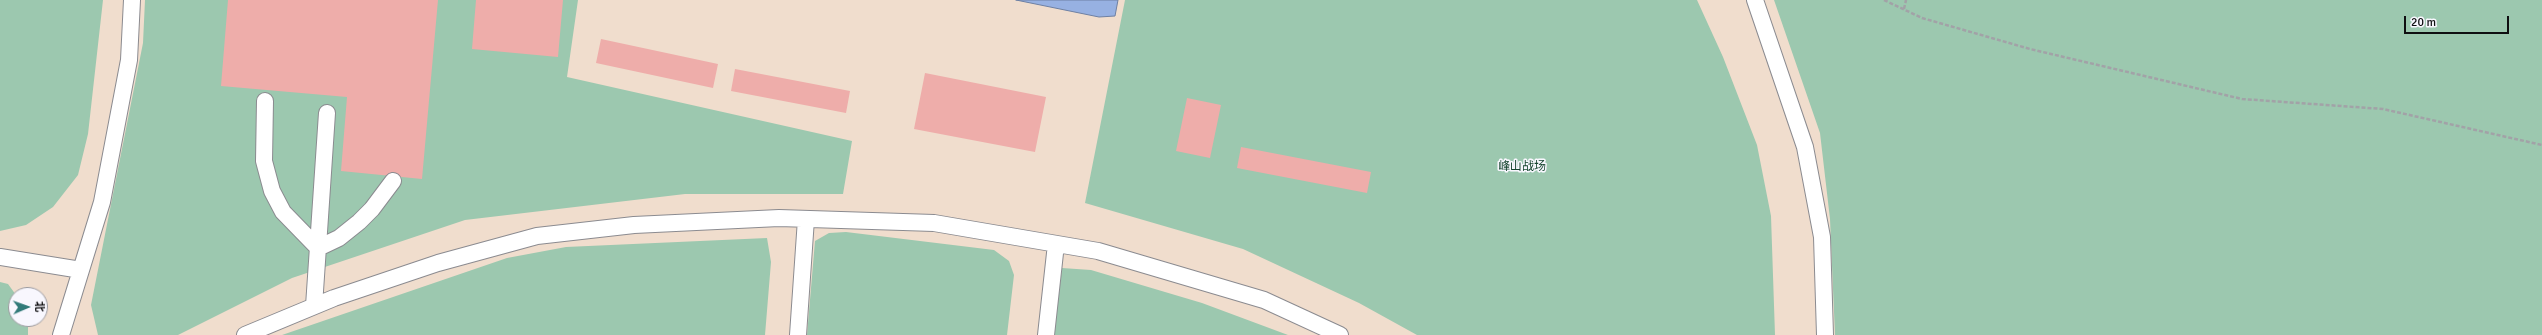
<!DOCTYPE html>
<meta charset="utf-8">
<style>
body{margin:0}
#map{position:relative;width:2542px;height:335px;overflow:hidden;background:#eaeaf1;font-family:Signika,"Noto Sans SC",sans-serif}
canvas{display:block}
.north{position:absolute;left:8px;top:287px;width:40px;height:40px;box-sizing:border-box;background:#f8f7fe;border:1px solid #9b9a9f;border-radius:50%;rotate:88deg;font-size:11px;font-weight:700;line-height:16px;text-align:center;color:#0f0f11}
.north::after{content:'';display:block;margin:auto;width:14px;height:18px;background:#317a79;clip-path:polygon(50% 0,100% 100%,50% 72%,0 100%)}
.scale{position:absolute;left:2404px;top:16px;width:105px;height:18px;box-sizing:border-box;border:2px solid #0f0f11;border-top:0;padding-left:5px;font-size:12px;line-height:14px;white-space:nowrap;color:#0f0f11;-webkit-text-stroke:3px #f8f7fe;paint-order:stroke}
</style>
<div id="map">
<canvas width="2542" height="335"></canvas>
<div class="north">北</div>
<div class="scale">20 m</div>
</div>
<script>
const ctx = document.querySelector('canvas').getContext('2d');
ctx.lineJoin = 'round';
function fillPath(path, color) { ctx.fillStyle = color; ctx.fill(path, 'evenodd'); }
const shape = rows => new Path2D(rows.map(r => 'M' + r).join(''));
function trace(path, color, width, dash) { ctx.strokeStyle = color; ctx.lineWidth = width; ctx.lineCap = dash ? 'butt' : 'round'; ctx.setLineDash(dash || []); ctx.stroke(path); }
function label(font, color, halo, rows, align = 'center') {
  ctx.font = font + ' Signika,"Noto Sans SC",sans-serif'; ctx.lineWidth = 3; ctx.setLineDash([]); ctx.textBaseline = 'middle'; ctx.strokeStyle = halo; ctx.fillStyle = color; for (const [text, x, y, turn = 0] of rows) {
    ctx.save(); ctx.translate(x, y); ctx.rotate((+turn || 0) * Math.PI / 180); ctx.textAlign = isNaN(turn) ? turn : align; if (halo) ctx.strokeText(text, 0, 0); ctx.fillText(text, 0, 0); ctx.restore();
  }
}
const commercial = shape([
 [0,0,2542,0,2542,335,0,335],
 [16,295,40,295,40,319,16,319]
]);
const green = shape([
 [0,0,103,0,88,134,78,175,53,207,26,225,0,231],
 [145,0,578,0,567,77,852,141,843,194,685,194,465,220,292,278,178,335,98,335,91,305,143,43],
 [1125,0,1697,0,1723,57,1757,145,1771,216,1775,335,1417,335,1359,303,1243,249,1085,203],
 [1774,0,2542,0,2542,335,1835,335,1830,219,1820,133],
 [846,232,994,250,1009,261,1014,275,1007,335,807,335,815,241,829,233],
 [767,238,771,262,765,335,282,335,507,258,566,247],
 [1062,268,1091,270,1202,303,1288,335,1054,335],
 [0,282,8,284,16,295,16,319,28,319,28,335,0,335]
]);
const water = shape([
 [1016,0,1118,0,1115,16,1099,17,1016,0]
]);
const building = shape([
 [228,0,438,0,422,179,341,171,347,97,221,86],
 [476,0,563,0,558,57,472,49],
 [601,39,718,64,713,88,596,63],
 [735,69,850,91,846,113,731,91],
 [925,73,1046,97,1035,152,914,129],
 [1187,98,1221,105,1210,158,1176,151],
 [1241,147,1371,172,1367,193,1237,168]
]);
const path = shape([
 [1884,0,1922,18,2030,49,2242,99,2383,109,2542,145],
 [1904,9,1906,0]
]);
const lane = shape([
 [1755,0,1805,147,1822,237,1825,335],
 [265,101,264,161,272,191,283,212,318,248,339,238,359,222,372,209,393,181],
 [0,257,81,270],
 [314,306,327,113],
 [61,335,102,202,129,60,132,0],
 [245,335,334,298,438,263,537,236,634,225,779,218,934,223,1098,251,1264,300,1340,335],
 [798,335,806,219],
 [1046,335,1056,244]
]);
const parkNames = [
 ["峰山战场",1522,167]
];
fillPath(commercial, '#f0ddcd');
fillPath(green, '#9cc8af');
fillPath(water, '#97b1e2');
trace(water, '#6e80a3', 1);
fillPath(building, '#eeadaa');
trace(lane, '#8b8b90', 18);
trace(path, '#a2a2a7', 2.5, [4, 2]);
trace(lane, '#fff', 16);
label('12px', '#16452f', '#f8f7fe', parkNames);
</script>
